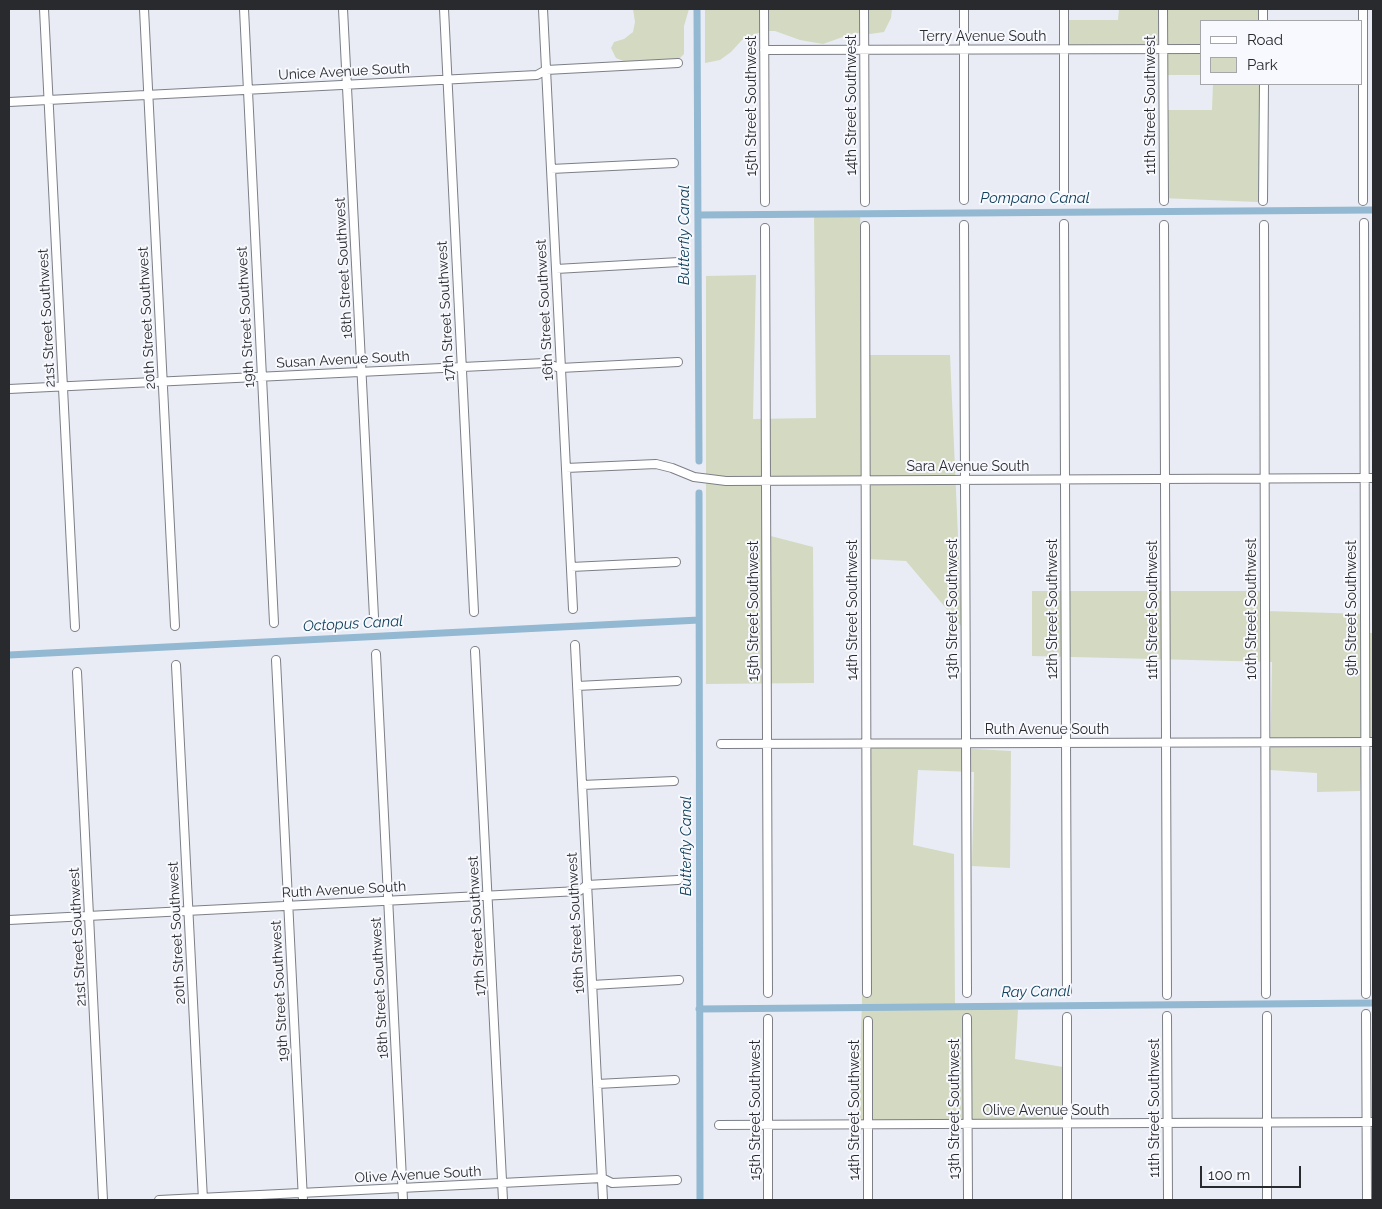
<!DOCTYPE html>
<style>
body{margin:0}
#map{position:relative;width:1382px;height:1209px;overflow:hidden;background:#e9ecf4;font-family:Raleway,sans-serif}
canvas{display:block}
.frame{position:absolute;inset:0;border:10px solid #292a2d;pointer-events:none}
.legend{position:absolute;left:1200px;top:20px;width:162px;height:65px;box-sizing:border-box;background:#f7f9fe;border:1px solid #a5a6aa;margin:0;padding:6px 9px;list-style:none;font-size:15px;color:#292a2d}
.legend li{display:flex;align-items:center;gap:10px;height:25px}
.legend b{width:25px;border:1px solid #a5a6aa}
.scale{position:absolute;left:1200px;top:1166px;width:101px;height:22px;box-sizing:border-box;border:2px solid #292a2d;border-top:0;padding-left:6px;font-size:15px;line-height:18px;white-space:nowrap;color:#292a2d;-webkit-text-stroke:4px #f7f9fe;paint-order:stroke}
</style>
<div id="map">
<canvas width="1382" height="1209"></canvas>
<div class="frame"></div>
<ul class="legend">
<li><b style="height:6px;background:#fff"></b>Road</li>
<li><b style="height:14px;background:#d3dac1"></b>Park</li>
</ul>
<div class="scale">100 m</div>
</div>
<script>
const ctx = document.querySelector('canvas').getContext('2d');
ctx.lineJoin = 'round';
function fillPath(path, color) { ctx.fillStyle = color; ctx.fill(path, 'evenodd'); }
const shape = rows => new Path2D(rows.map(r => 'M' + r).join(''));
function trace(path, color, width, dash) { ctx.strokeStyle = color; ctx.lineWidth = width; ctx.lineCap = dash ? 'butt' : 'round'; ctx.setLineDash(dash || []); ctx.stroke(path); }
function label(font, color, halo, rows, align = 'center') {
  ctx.font = font + ' Raleway,sans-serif'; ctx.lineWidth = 4; ctx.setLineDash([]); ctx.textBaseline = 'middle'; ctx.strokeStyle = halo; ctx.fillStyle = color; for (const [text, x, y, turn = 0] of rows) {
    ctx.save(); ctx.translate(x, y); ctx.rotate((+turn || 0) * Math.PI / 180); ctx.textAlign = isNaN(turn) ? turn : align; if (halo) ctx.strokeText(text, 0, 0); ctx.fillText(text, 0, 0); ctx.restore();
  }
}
const green = shape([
 [633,9,689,9,684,26,684,54,678,60,626,62,616,58,611,48,614,42,624,39,633,32,635,22],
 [705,9,892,9,891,18,884,32,870,34,854,33,823,44,800,40,775,31,763,31,742,40,731,52,720,60,705,63],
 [1119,9,1264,9,1263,21,1201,21,1201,75,1165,75,1165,49,1061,49,1064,20,1118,20],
 [1213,84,1261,84,1258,202,1161,198,1163,110,1212,110],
 [814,211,860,211,864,355,950,355,962,627,906,561,868,559,868,484,764,484,763,534,813,547,814,683,706,684,706,276,756,275,753,419,816,418],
 [1032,591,1265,591,1266,611,1365,614,1365,633,1373,633,1373,743,1363,743,1360,791,1317,792,1317,773,1270,770,1272,662,1032,656],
 [870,743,1011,751,1010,868,972,866,974,772,918,770,913,845,954,854,955,1005,1018,1010,1015,1059,1069,1068,1070,1119,858,1128]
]);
const canal = shape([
 [697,9,699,461],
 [698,215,1373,210],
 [699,493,700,1200],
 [9,655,699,620],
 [699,1009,1373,1003]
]);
const minor = shape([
 [44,9,75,627],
 [144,9,175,626],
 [244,9,274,623],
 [343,9,374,617],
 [444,9,474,612],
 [543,9,573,609],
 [764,9,765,202],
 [864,9,865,202],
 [964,9,964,200],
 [1064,9,1064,200],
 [1163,9,1164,201],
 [1263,9,1263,21],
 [1363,9,1363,201],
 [764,50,1201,49],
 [9,102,537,75,546,70,678,63],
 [551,169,674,163],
 [1263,201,1264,84],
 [1364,223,1366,994],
 [1064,224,1067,993],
 [964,225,967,993],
 [1164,225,1167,995],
 [1264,225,1266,994],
 [865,226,867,993],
 [765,228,768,993],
 [556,269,679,262],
 [9,389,545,363,560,368,678,362],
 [566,468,656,464,672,468,694,477,726,481,1373,478],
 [571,567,676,562],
 [575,645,603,1200],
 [475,651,503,1200],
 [376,654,403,1200],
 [276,660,303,1200],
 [176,665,203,1200],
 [77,672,103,1200],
 [577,686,677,681],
 [721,744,1373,742],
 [582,785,674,781],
 [9,920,579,891,587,885,678,880],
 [592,985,679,980],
 [1366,1014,1367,1200],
 [1167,1016,1168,1200],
 [1267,1016,1267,1200],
 [1067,1017,1067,1200],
 [967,1018,968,1200],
 [768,1019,768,1200],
 [868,1021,868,1200],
 [597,1084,675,1080],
 [719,1125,1373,1122],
 [159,1200,602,1178,612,1183,677,1180]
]);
const streetNames = [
 ["Terry Avenue South",983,37],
 ["Unice Avenue South",344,72,-3],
 ["14th Street Southwest",852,105,-90],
 ["11th Street Southwest",1151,105,-90],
 ["15th Street Southwest",752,106,-90],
 ["18th Street Southwest",344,268,-93],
 ["16th Street Southwest",545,310,-93],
 ["17th Street Southwest",446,311,-93],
 ["19th Street Southwest",246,317,-93],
 ["21st Street Southwest",47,318,-93],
 ["20th Street Southwest",147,318,-93],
 ["Susan Avenue South",343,360,-3],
 ["Sara Avenue South",968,467],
 ["9th Street Southwest",1352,608,-90],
 ["13th Street Southwest",953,609,-90],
 ["12th Street Southwest",1053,609,-90],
 ["10th Street Southwest",1252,609,-90],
 ["14th Street Southwest",853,610,-90],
 ["11th Street Southwest",1153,610,-90],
 ["15th Street Southwest",754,611,-90],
 ["Ruth Avenue South",1047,730],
 ["Ruth Avenue South",344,890,-3],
 ["16th Street Southwest",576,923,-93],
 ["17th Street Southwest",477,926,-93],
 ["20th Street Southwest",177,933,-93],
 ["21st Street Southwest",78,937,-93],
 ["18th Street Southwest",380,988,-93],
 ["19th Street Southwest",280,991,-93],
 ["11th Street Southwest",1155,1108,-90],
 ["13th Street Southwest",955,1109,-90],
 ["15th Street Southwest",756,1110,-90],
 ["14th Street Southwest",855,1110,-90],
 ["Olive Avenue South",1046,1111],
 ["Olive Avenue South",418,1175,-3]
];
const waterNames = [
 ["Pompano Canal",1035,198],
 ["Butterfly Canal",684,235,-90],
 ["Octopus Canal",353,624,-3],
 ["Butterfly Canal",686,846,-90],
 ["Ray Canal",1036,992,-1]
];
fillPath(green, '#d3dac1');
trace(canal, '#92b8d2', 7);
trace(minor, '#7c7f86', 10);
trace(minor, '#fff', 8);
label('14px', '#292a2d', '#f7f9fe', streetNames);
label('italic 15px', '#11405c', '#f7f9fe', waterNames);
</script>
